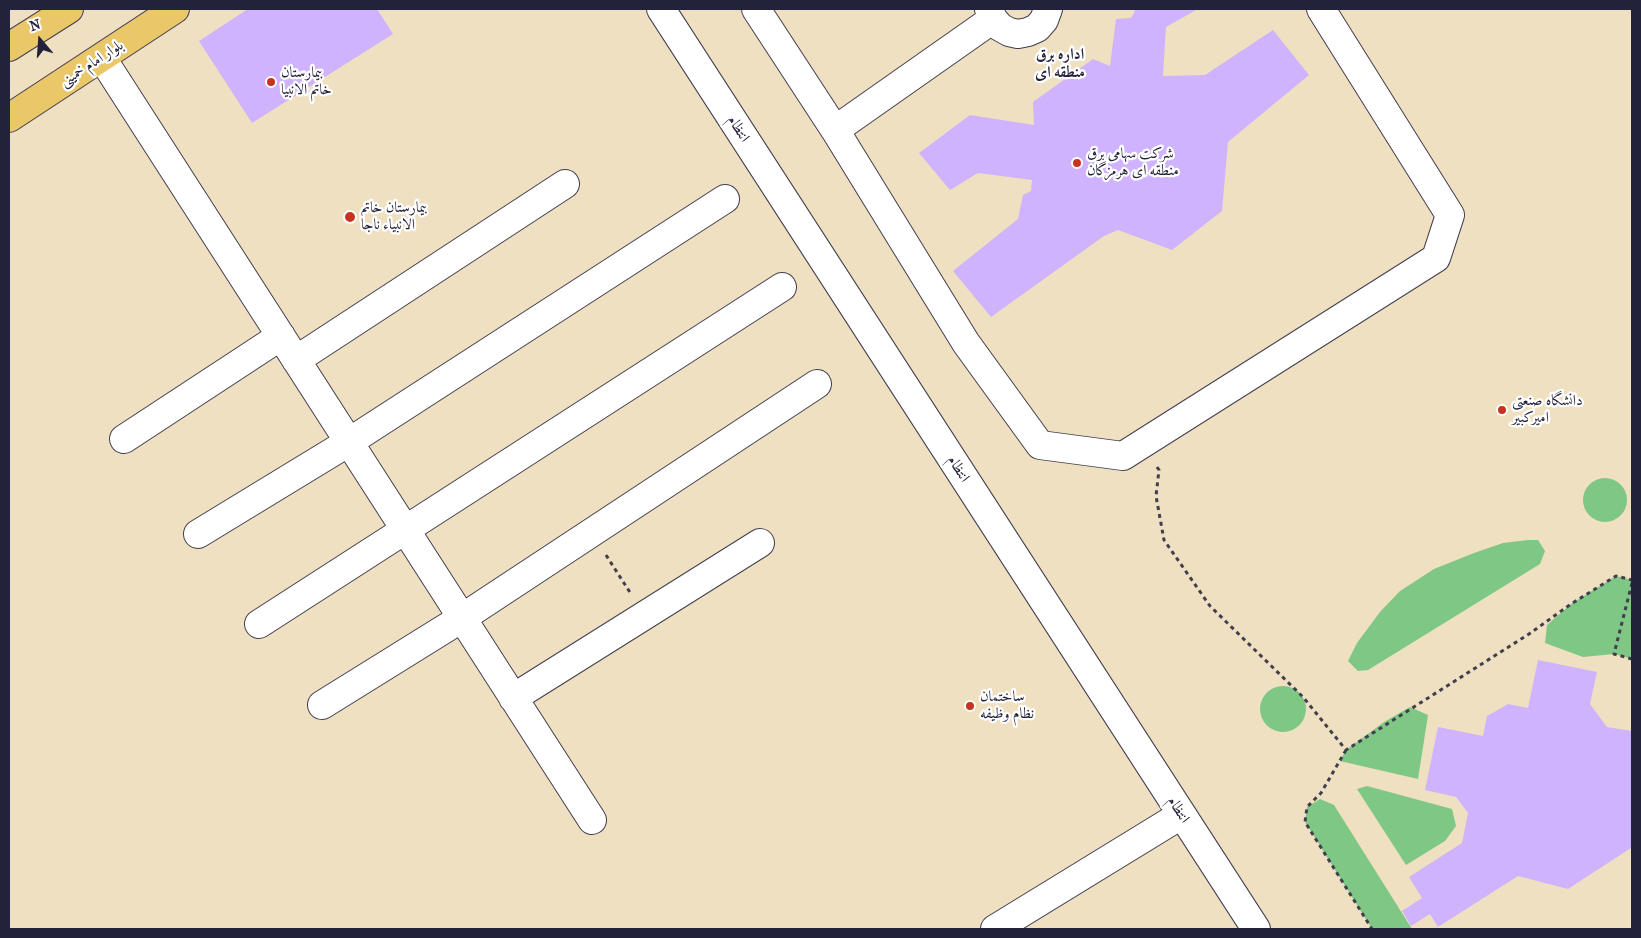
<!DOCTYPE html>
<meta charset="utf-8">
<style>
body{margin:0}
#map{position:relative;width:1641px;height:938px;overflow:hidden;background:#efe0c1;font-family:"IM FELL French Canon",serif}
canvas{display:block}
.frame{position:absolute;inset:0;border:10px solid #22223b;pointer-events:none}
.north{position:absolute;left:15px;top:15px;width:50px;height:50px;-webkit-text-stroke:4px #fff;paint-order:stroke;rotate:342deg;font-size:14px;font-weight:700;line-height:20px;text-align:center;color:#22223b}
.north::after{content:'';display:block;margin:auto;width:18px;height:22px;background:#22223b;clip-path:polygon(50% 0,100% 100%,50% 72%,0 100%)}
</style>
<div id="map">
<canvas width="1641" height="938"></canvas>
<div class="frame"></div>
<div class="north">N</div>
</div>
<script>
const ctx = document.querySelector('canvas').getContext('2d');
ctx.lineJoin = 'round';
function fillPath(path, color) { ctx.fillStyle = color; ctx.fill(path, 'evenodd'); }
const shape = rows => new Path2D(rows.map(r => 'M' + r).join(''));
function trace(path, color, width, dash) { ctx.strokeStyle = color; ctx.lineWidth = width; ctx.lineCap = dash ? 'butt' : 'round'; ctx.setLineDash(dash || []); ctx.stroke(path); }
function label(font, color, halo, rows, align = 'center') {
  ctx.font = font + ' "IM FELL French Canon",Amiri,serif'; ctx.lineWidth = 4.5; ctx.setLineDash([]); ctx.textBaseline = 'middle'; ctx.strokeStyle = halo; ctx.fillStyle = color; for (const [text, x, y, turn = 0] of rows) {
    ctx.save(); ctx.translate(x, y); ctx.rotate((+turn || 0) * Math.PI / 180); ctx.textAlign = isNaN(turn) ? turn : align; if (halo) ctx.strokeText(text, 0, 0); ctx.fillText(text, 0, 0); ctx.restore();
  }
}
const green = shape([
 '1583 500a22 22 0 1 1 44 0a22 22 0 1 1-44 0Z',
 [1528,540,1538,540,1545,551,1540,564,1368,670,1358,671,1348,661,1357,643,1380,612,1400,591,1434,569,1474,553,1503,543],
 [1616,576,1632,580,1632,659,1614,654,1583,657,1545,643,1547,625,1571,604],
 '1260 709a23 23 0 1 1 46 0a23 23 0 1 1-46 0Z',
 [1410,707,1428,715,1418,779,1340,761,1346,750,1384,722],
 [1367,786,1452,809,1456,826,1445,841,1406,865,1357,789],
 [1320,799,1334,805,1412,929,1372,929,1305,822,1307,807]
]);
const building = shape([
 [248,9,377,9,393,34,252,123,199,41],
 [1133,9,1198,9,1166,27,1163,76,1205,75,1273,30,1309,75,1228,142,1222,211,1172,250,1118,230,1104,236,991,317,953,271,1018,219,1023,195,1031,191,1032,180,978,173,950,190,919,153,970,115,1034,125,1033,102,1093,59,1110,66,1116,19,1131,18,1135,11],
 [1538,660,1597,672,1590,704,1607,727,1632,731,1631,848,1568,889,1518,876,1438,927,1430,914,1411,926,1402,911,1422,898,1409,877,1462,843,1468,813,1456,797,1425,790,1438,727,1483,736,1487,716,1508,704,1528,708]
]);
const path = shape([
 [1157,467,1159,470,1156,496,1164,540,1210,606,1303,697,1346,750,1529,634,1571,604,1616,576,1632,580],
 [606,555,631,594],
 [1632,583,1614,654,1632,659],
 [1346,750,1321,793,1307,807,1305,822,1372,929]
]);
const minor = shape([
 [661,9,1256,929],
 [756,9,835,130,966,343,1040,445,1123,456,1436,258,1450,215,1321,9],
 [989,9,993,19,1000,27,1009,32,1018,34,1028,32,1037,28,1044,20,1048,9],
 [102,58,592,820],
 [835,130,993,19],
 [296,360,565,184],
 [124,439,281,336],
 [198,534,349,442,725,199],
 [259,624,782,287],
 [513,698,760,543],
 [322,705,462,618,817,384],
 [995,929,1181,815]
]);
const major = shape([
 [9,47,69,9],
 [9,118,175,9]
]);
const markers = [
 [271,82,5,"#c8321e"],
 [1077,163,5,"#c8321e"],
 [350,217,6,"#c8321e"],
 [1502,410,5,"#c8321e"],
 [970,706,5,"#c8321e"]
];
const streetNames = [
 ["بلوار امام خمینی",92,64,-33],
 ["انتظام",738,129,57],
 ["انتظام",958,469,57],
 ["انتظام",1178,810,57]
];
const poiNames = [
 ["بیمارستان",281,73],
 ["خاتم الانبیا",281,90],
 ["شرکت سهامی برق",1087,154],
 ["منطقه ای هرمزگان",1087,171],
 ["بیمارستان خاتم",361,208],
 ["الانبیاء ناجا",361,225],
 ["دانشگاه صنعتی",1512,401],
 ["امیرکبیر",1512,418],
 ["ساختمان",980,697],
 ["نظام وظیفه",980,714]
];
const neighbourhoodNames = [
 ["اداره برق",1060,55],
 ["منطقه ای",1060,73]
];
fillPath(green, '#7ec784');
fillPath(building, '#cfb3fe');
trace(minor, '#413e4f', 30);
trace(major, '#413e4f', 30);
trace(path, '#413e4f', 3, [4, 4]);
trace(minor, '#fff', 28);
trace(major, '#eac769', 28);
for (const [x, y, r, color] of markers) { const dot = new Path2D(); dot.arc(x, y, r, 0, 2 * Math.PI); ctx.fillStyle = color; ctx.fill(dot); trace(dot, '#fff', 2); }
label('15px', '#22223b', '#fff', streetNames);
label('15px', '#22223b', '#fff', poiNames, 'left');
label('bold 16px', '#22223b', '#fff', neighbourhoodNames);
</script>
